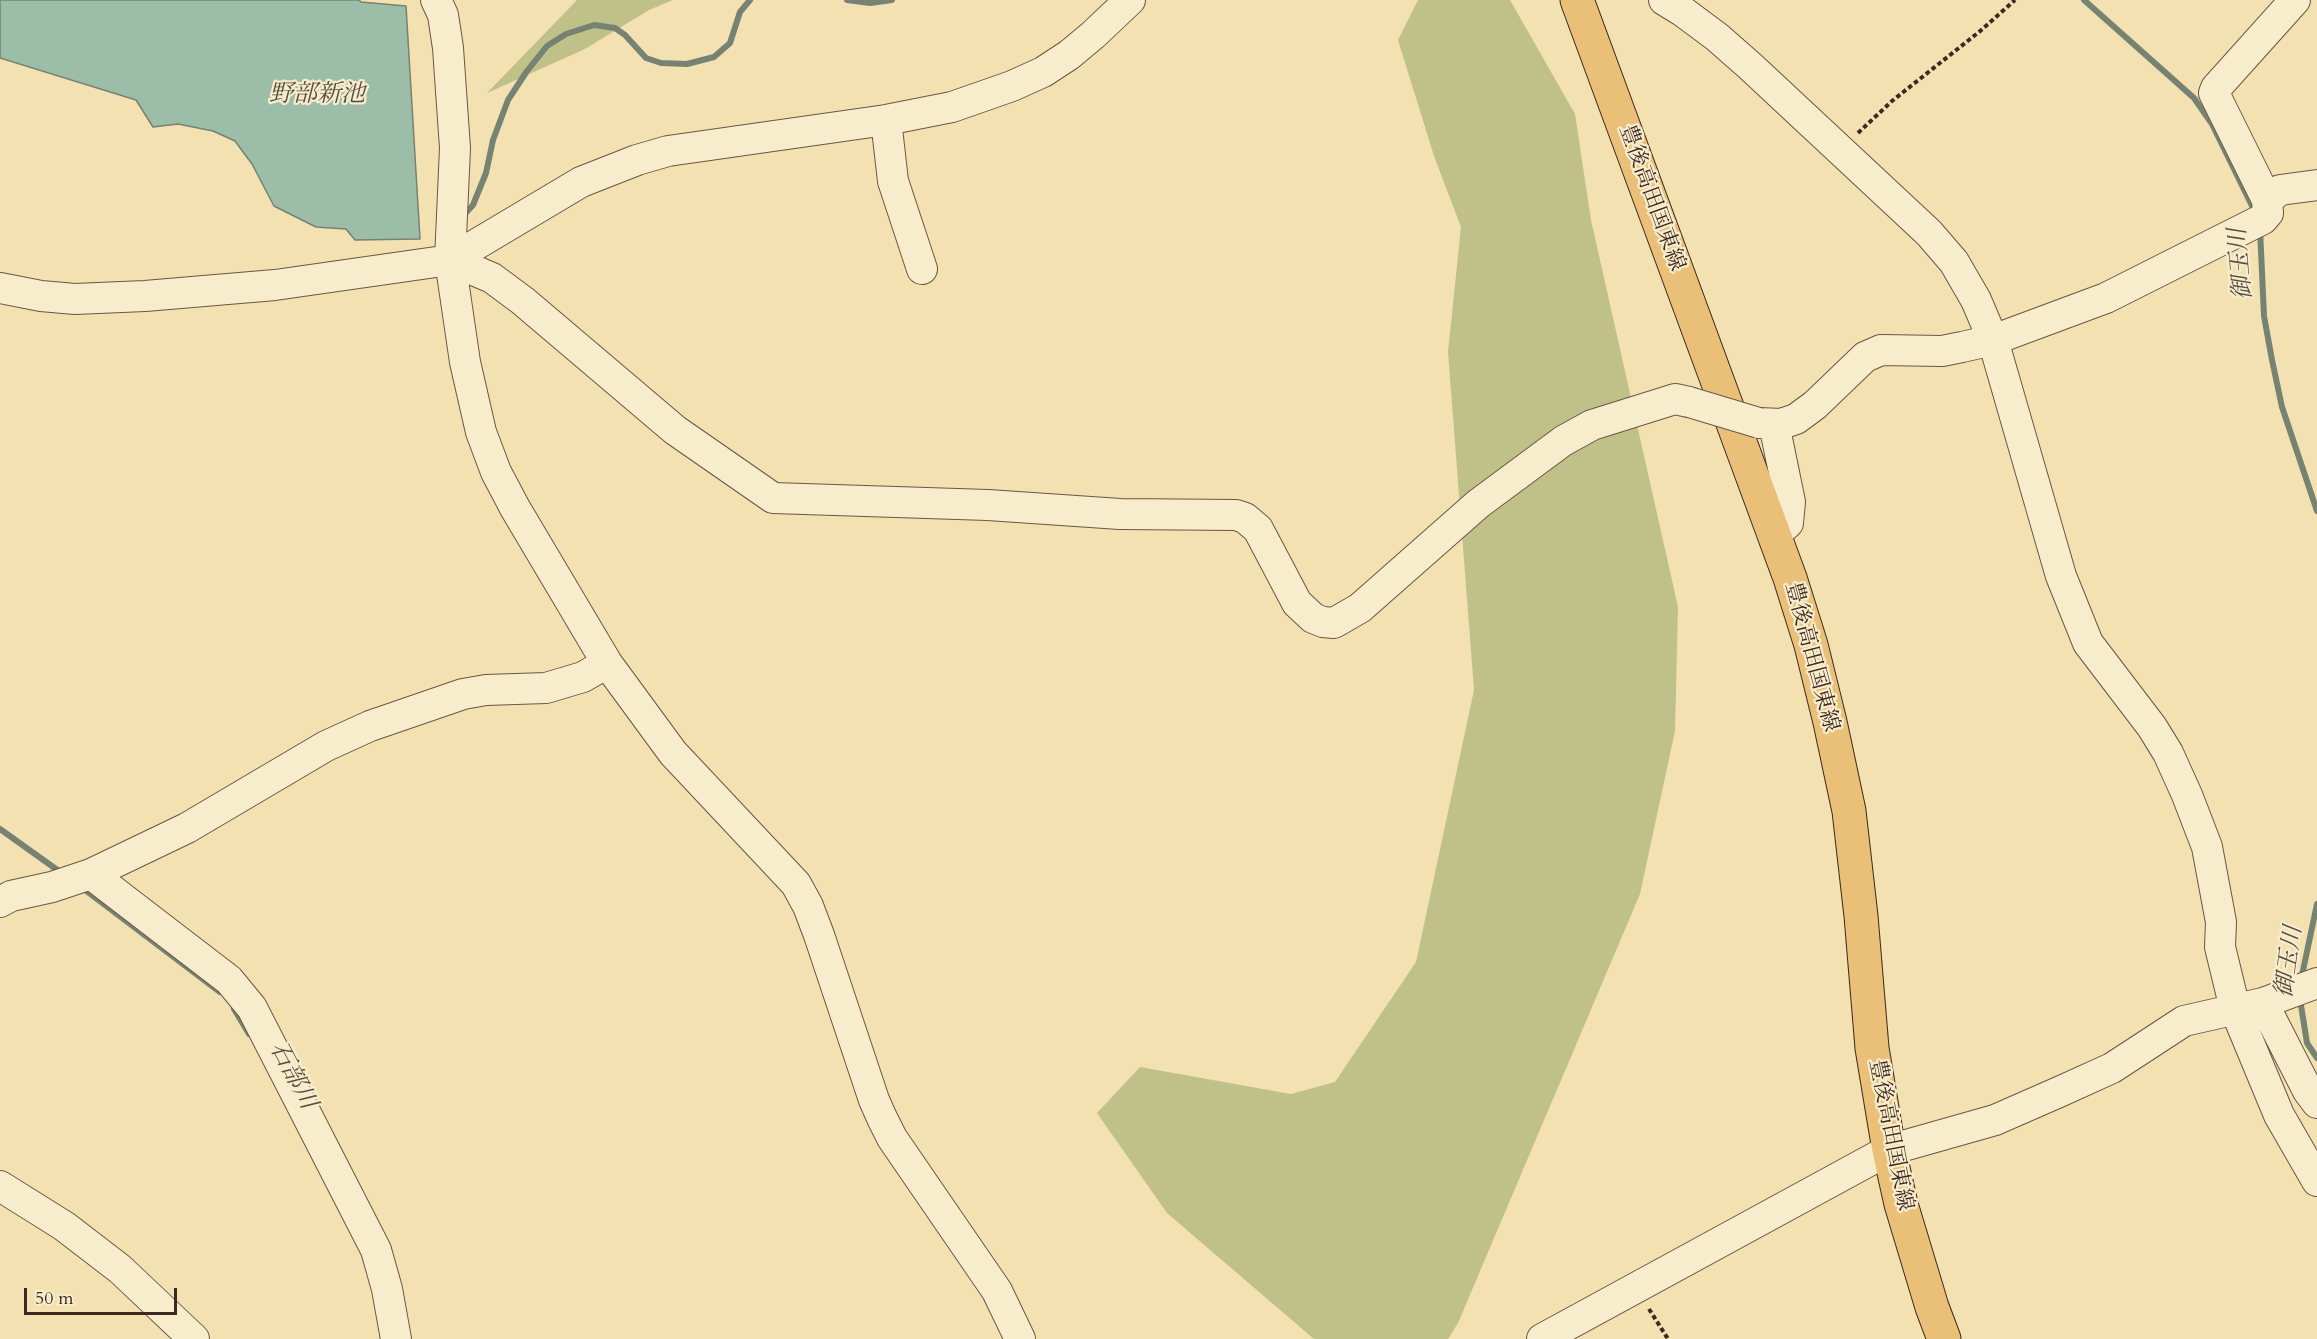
<!DOCTYPE html>
<meta charset="utf-8">
<style>
body{margin:0}
#map{position:relative;width:2317px;height:1339px;overflow:hidden;background:#f3e1b1;font-family:Cardo,serif}
canvas{display:block}
.scale{position:absolute;left:24px;top:1288px;width:153px;height:27px;box-sizing:border-box;border:3px solid #3e281f;border-top:0;padding-left:8px;font-size:18px;line-height:21px;white-space:nowrap;color:#3e281f;-webkit-text-stroke:4px #f7eccc;paint-order:stroke}
</style>
<div id="map">
<canvas width="2317" height="1339"></canvas>
<div class="scale">50 m</div>
</div>
<script>
const ctx = document.querySelector('canvas').getContext('2d');
ctx.lineJoin = 'round';
function fillPath(path, color) { ctx.fillStyle = color; ctx.fill(path, 'evenodd'); }
const shape = rows => new Path2D(rows.map(r => 'M' + r).join(''));
function trace(path, color, width, dash) { ctx.strokeStyle = color; ctx.lineWidth = width; ctx.lineCap = dash ? 'butt' : 'round'; ctx.setLineDash(dash || []); ctx.stroke(path); }
function label(font, color, halo, rows, align = 'center') {
  ctx.font = font + ' Cardo,"Noto Serif JP",serif'; ctx.lineWidth = 4.5; ctx.setLineDash([]); ctx.textBaseline = 'middle'; ctx.strokeStyle = halo; ctx.fillStyle = color; for (const [text, x, y, turn = 0] of rows) {
    ctx.save(); ctx.translate(x, y); ctx.rotate((+turn || 0) * Math.PI / 180); ctx.textAlign = isNaN(turn) ? turn : align; if (halo) ctx.strokeText(text, 0, 0); ctx.fillText(text, 0, 0); ctx.restore();
  }
}
const green = shape([
 [577,0,673,0,649,10,585,49,487,93],
 [1418,0,1510,0,1575,114,1591,220,1678,607,1675,731,1640,894,1458,1323,1448,1339,1314,1339,1167,1213,1097,1113,1140,1067,1291,1094,1335,1082,1416,962,1474,690,1448,352,1461,227,1434,156,1398,40]
]);
const water = shape([
 [0,0,359,0,361,2,406,6,420,239,355,240,346,229,316,227,274,206,252,164,235,141,213,131,178,124,153,127,136,100,0,58,0,0]
]);
const stream = shape([
 [847,0,870,3,892,0],
 [2084,0,2194,98,2212,124,2254,210],
 [463,216,473,205,486,173,493,140,508,100,527,71,547,46,566,34,594,25,615,28,625,35,646,58,661,63,687,64,714,57,730,43,740,12,750,0],
 [2260,229,2264,316,2272,360,2282,407,2317,511],
 [0,829,63,874],
 [84,889,220,992],
 [2301,980,2317,904],
 [2300,999,2307,1043,2317,1058],
 [234,1009,249,1034]
]);
const path = shape([
 [1858,133,1892,101,1979,32,2015,0],
 [1649,1309,1668,1339]
]);
const minor = shape([
 [436,0,443,15,448,48,455,148,450,260,465,362,481,432,496,472,515,508,607,663,673,753,796,884,808,906,819,935,874,1100,882,1118,892,1138,997,1291,1020,1339],
 [1664,0,1682,11,1717,37,1750,66,1929,233,1954,262,1976,300,1993,340,2061,576,2088,643,2152,727,2168,753,2187,795,2207,847,2221,922,2220,947,2235,1009,2279,1115,2317,1181],
 [886,120,893,181,922,269],
 [2267,200,2214,93,2216,88,2295,0],
 [450,260,492,278,523,301,675,430,773,498,988,505,1120,514,1236,515,1245,518,1258,529,1297,603,1313,618,1323,622,1334,623,1360,608,1478,504,1563,441,1592,425,1675,399,1689,402],
 [0,288,41,296,75,299,145,296,275,285,450,260,581,182,637,160,668,151,886,120,952,107,1012,86,1043,72,1069,55,1093,35,1130,0],
 [1759,423,1781,424,1796,419,1815,405,1865,357,1881,350,1942,351,1962,347,1993,340,2106,298,2263,219,2268,213,2267,200,2280,190,2317,185],
 [1774,424,1790,502,1788,523,1774,535],
 [91,874,229,980,252,1008,376,1250,387,1289,396,1339],
 [0,902,11,896,52,887,91,874,187,828,326,746,370,726,463,694,486,690,546,688,583,677,607,663],
 [2263,1003,2308,1091,2317,1103],
 [0,1186,64,1226,120,1269,194,1339],
 [1542,1339,1889,1150,1995,1120,2059,1092,2112,1068,2184,1021,2263,1003,2317,983]
]);
const major = shape([
 [1577,0,1790,578,1811,645,1830,722,1849,811,1861,916,1872,1048,1889,1150,1901,1204,1932,1307,1944,1339]
]);
const minorBridge = shape([
 [1689,402,1759,423]
]);
const streetNames = [
 ["豊後高田国東線",1651,198,70],
 ["豊後高田国東線",1811,657,75],
 ["豊後高田国東線",1890,1135,79]
];
const waterNames = [
 ["野部新池",317,95],
 ["御玉川",2242,264,-95],
 ["御玉川",2290,962,-82],
 ["石部川",292,1076,62]
];
fillPath(green, '#c0c188');
fillPath(water, '#9cbea9');
trace(water, '#768272', 1.5);
trace(stream, '#768272', 6);
trace(minor, '#6b5644', 32);
trace(major, '#3e281f', 35);
trace(path, '#3e281f', 4, [4.5, 3]);
trace(minor, '#f7eccc', 30);
trace(major, '#eac078', 33);
trace(minorBridge, '#6b5644', 32, []);
trace(minorBridge, '#f7eccc', 30);
label('22px', '#3e281f', '#f7eccc', streetNames);
label('italic 24px', '#564e42', '#f7eccc', waterNames);
</script>
